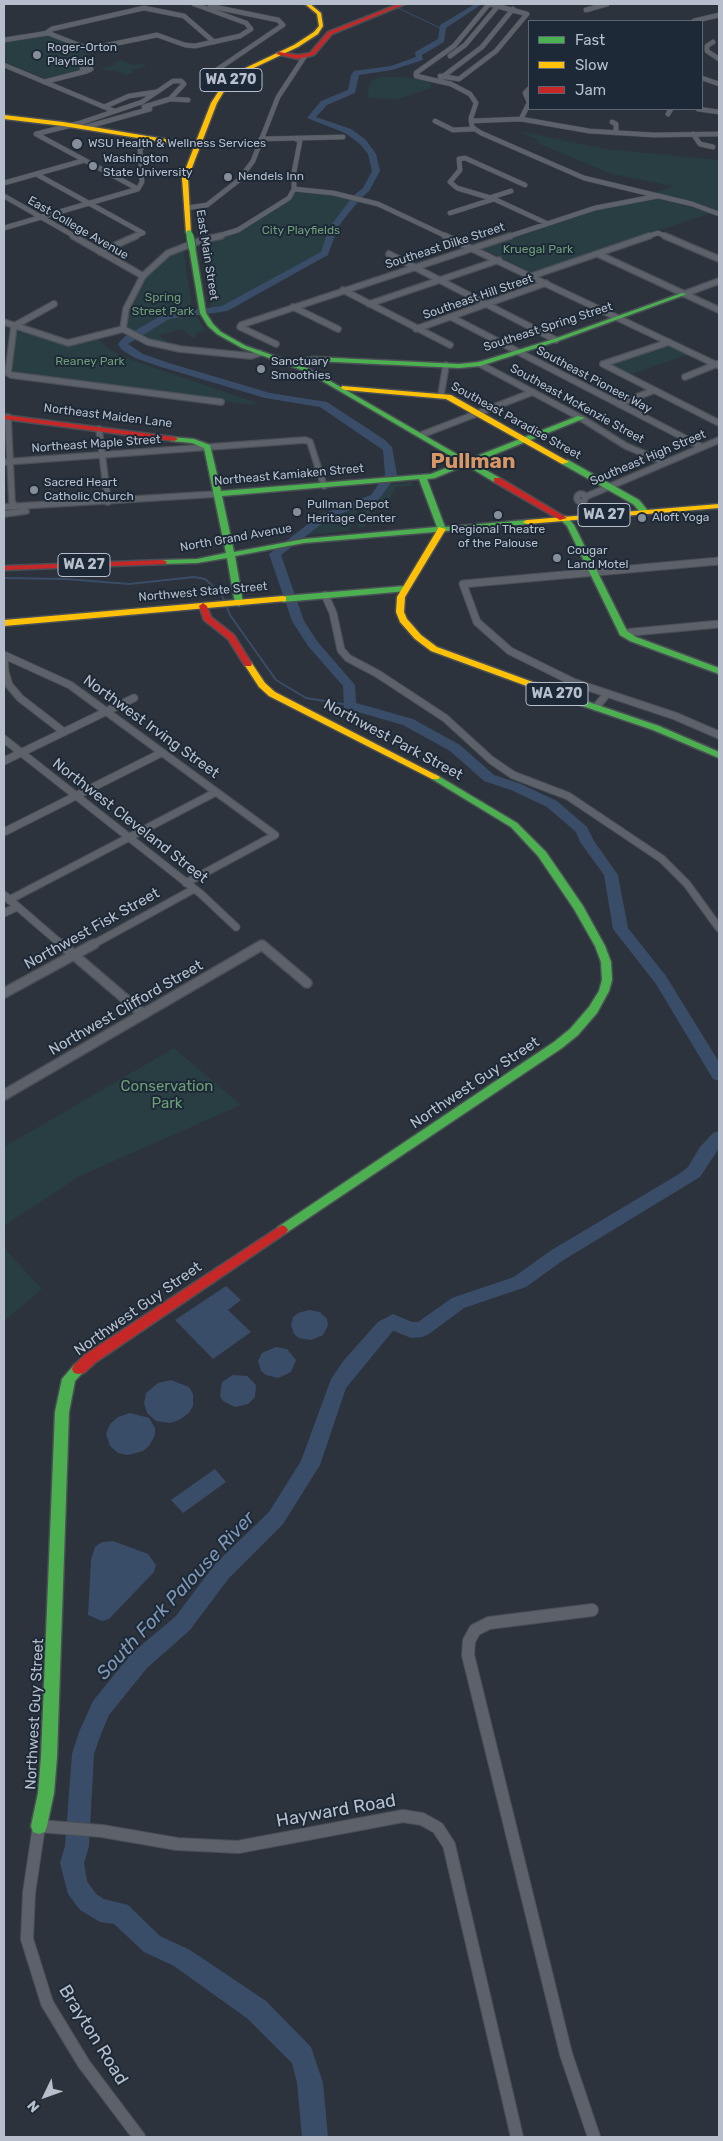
<!DOCTYPE html>
<style>
body{margin:0}
#map{position:relative;width:723px;height:2141px;overflow:hidden;background:#2c333c;font-family:Rubik,sans-serif}
canvas{display:block}
.frame{position:absolute;inset:0;border:5px solid #b7bfcc;pointer-events:none}
.legend{position:absolute;left:528px;top:20px;width:175px;height:90px;box-sizing:border-box;background:#1e2937;border:1px solid #5b6573;margin:0;padding:6px 9px;list-style:none;font-size:15px;color:#b7bfcc}
.legend li{display:flex;align-items:center;gap:10px;height:25px}
.legend b{width:25px;border:1px solid #5b6573}
.north{position:absolute;left:20px;top:2071px;width:50px;height:50px;-webkit-text-stroke:4px #1e2937;paint-order:stroke;rotate:228deg;font-size:14px;font-weight:700;line-height:20px;text-align:center;color:#b7bfcc}
.north::after{content:'';display:block;margin:auto;width:18px;height:22px;background:#b7bfcc;clip-path:polygon(50% 0,100% 100%,50% 72%,0 100%)}
</style>
<div id="map">
<canvas width="723" height="2141"></canvas>
<div class="frame"></div>
<ul class="legend">
<li><b style="height:6px;background:#4caf50"></b>Fast</li>
<li><b style="height:6px;background:#ffc107"></b>Slow</li>
<li><b style="height:6px;background:#c62828"></b>Jam</li>
</ul>
<div class="north">N</div>
</div>
<script>
const ctx = document.querySelector('canvas').getContext('2d');
ctx.lineJoin = 'round';
function fillPath(path, color) { ctx.fillStyle = color; ctx.fill(path, 'evenodd'); }
const shape = rows => new Path2D(rows.map(r => 'M' + r).join(''));
function trace(path, color, width, dash) { ctx.strokeStyle = color; ctx.lineWidth = width; ctx.lineCap = dash ? 'butt' : 'round'; ctx.setLineDash(dash || []); ctx.stroke(path); }
function label(font, color, halo, rows, align = 'center') {
  ctx.font = font + ' Rubik,sans-serif'; ctx.lineWidth = 4; ctx.setLineDash([]); ctx.textBaseline = 'middle'; ctx.strokeStyle = halo; ctx.fillStyle = color; for (const [text, x, y, turn = 0] of rows) {
    ctx.save(); ctx.translate(x, y); ctx.rotate((+turn || 0) * Math.PI / 180); ctx.textAlign = isNaN(turn) ? turn : align; if (halo) ctx.strokeText(text, 0, 0); ctx.fillText(text, 0, 0); ctx.restore();
  }
}
const green = shape([
 [52,35,86,51,87,63,95,68,48,80,4,61,4,43,32,36],
 [122,60,134,65,140,63,147,66,131,70,134,72,126,75,114,70,107,71,101,68,117,64,113,62],
 [380,77,399,77,422,80,431,83,431,88,399,99,367,98,370,82],
 [518,131,606,149,719,160,719,212,655,193,673,186,611,174,535,142,538,140],
 [300,192,313,192,361,201,344,218,327,256,294,271,235,308,212,315,210,304,213,300,214,293,207,255,211,241,226,235,293,193],
 [659,198,711,213,533,273,481,248,600,209],
 [183,248,193,312,206,330,195,334,197,336,192,338,182,329,159,335,167,342,164,343,143,337,126,328,131,306,141,283,170,253],
 [23,331,67,346,95,337,110,350,132,360,257,403,253,405,14,373,12,371,16,333],
 [666,345,689,354,629,375,608,364],
 [412,482,413,486,396,487,389,500,381,502,372,509,367,516,365,527,357,528,366,505,378,499,387,485],
 [358,509,349,531,305,535,328,518],
 [174,1048,241,1105,80,1176,4,1226,4,1147],
 [4,1248,42,1289,4,1321]
]);
const water = shape([
 [226,1286,241,1300,228,1310,251,1332,213,1359,175,1320],
 [309,1310,320,1312,327,1319,328,1325,323,1335,311,1340,299,1338,294,1334,291,1325,293,1317,298,1313],
 [276,1347,287,1349,296,1360,291,1372,278,1378,266,1375,261,1371,258,1361,262,1353],
 [233,1375,247,1376,256,1385,255,1397,248,1404,235,1407,223,1401,220,1396,222,1382],
 [171,1380,189,1387,193,1394,193,1406,189,1413,179,1420,170,1423,156,1421,147,1413,144,1403,146,1393,158,1383],
 [130,1413,149,1418,155,1428,155,1435,149,1446,143,1451,128,1455,118,1453,110,1446,106,1434,110,1424,118,1417],
 [215,1469,226,1482,183,1513,171,1500],
 [113,1541,148,1554,156,1565,154,1572,109,1619,102,1621,88,1615,91,1560,95,1547,102,1542]
]);
const streamFar1 = shape([
 [390,4,442,29]
]);
const stream = shape([
 [4,578,66,579,129,584,194,577,205,579,222,595,230,615,276,680,306,698,349,705]
]);
const river = shape([
 [475,4,482,4,446,28,444,42,422,55,423,60,392,70,359,75,355,93,327,105,316,117,351,129,366,140,376,154,380,171,369,191,359,200,337,228,328,255,227,311,169,319,128,344,143,354,169,363,270,393,327,402,385,440,392,447,397,475,379,499,328,519,281,555,304,621,317,641,355,685,356,703,413,719,460,745,494,775,521,784,557,801,587,827,594,841,618,875,628,928,666,976,719,1062,719,1081,713,1079,656,984,613,929,604,875,580,842,576,832,547,807,511,790,484,781,450,751,403,725,344,708,343,686,308,646,292,621,269,554,320,515,371,495,385,475,383,450,320,407,265,398,161,367,135,358,122,350,118,344,124,337,164,314,222,306,321,252,329,228,353,196,363,188,372,171,368,154,360,144,345,133,307,118,321,101,348,90,351,75,354,71,391,66,416,57,415,52,438,39,440,25,475,4],
 [719,1131,719,1148,700,1177,562,1261,526,1287,464,1308,429,1334,422,1337,411,1338,394,1331,392,1332,346,1388,320,1465,283,1524,229,1578,190,1630,147,1668,109,1715,101,1734,94,1754,89,1846,84,1863,87,1881,96,1894,104,1899,128,1905,160,1936,190,1950,266,2001,311,2047,323,2083,328,2137,302,2137,297,2083,292,2063,248,2019,174,1966,144,1952,114,1924,100,1922,80,1910,68,1894,60,1863,65,1846,72,1754,79,1732,93,1701,131,1654,176,1616,215,1564,269,1512,301,1461,331,1379,344,1360,378,1322,393,1314,412,1322,418,1322,452,1298,514,1277,550,1251,679,1174,688,1167,700,1147,713,1133,719,1131]
]);
const streetFar4 = shape([
 [489,4,454,46,416,73,416,76,451,84,470,94,476,103,471,118,472,127,481,133,584,178,692,204,719,214],
 [210,6,278,20,283,25,215,71],
 [586,10,607,4],
 [694,21,719,15],
 [46,33,52,29,144,8,184,16,214,42],
 [4,40,48,33,89,49,157,35,185,45,195,46,240,36,251,29,246,23,194,4],
 [713,42,707,46,707,51,719,59],
 [450,56,465,45,498,6],
 [4,65,114,111],
 [440,76,459,79,496,51,527,14,489,4],
 [441,78,482,47,513,9],
 [702,78,719,84],
 [44,82,87,71,91,69,82,69,84,71],
 [529,89,525,93,529,102],
 [104,107,129,96,156,92],
 [144,107,170,99],
 [698,109,719,112],
 [668,114,671,109],
 [521,119,529,103],
 [435,121,453,130,474,129],
 [471,121,521,119,589,131,654,135,719,134],
 [612,122,616,124,616,133],
 [86,127,150,109,144,107],
 [693,134,700,144,713,147],
 [261,139,343,137],
 [36,174,143,233],
 [4,183,82,161],
 [525,185,465,158,459,159,460,170,450,182,457,188,494,199,546,223],
 [138,189,36,134,80,123,142,102,173,81,181,81,184,84,170,99,188,100],
 [294,189,333,193,378,204,448,237],
 [4,196,76,237],
 [489,198,511,191],
 [186,208,207,205,239,180,253,161,278,97,305,56],
 [450,213,494,199],
 [4,228,138,189,142,182,140,149,153,139],
 [133,237,143,233],
 [215,237,238,230,289,198,294,189,294,172,300,141,296,139],
 [507,237,595,208,658,196],
 [646,237,658,233,668,237]
]);
const streetFar3 = shape([
 [73,236,143,276],
 [445,236,719,366],
 [665,236,719,259],
 [100,252,136,236],
 [389,254,556,340],
 [598,254,719,310],
 [532,276,649,236],
 [343,290,450,345],
 [684,294,719,281],
 [54,304,14,326,8,373,11,375,221,402],
 [369,304,499,260],
 [293,307,338,329],
 [451,317,702,447],
 [4,322,68,343,123,329],
 [123,329,126,309,143,276,168,253,202,240,221,236],
 [123,329,148,342,180,349,251,356,260,353],
 [416,329,546,283],
 [276,344,240,327,241,325,510,236],
 [480,364,581,418,626,446,664,462],
 [603,364,719,423],
 [603,364,669,342],
 [685,377,717,364],
 [441,395,446,365],
 [619,404,652,391],
 [8,417,12,502,15,506],
 [99,429,108,502],
 [421,435,533,392],
 [4,462,305,440,310,442,324,486],
 '577 498a4 4 0 1 1 8 0a4 4 0 1 1-8 0Z',
 [585,497,719,440],
 [4,507,217,494],
 [4,514,26,511]
]);
const streetFar2 = shape([
 [719,561,463,584,477,622,510,651,573,682,675,716,719,735],
 [325,595,333,613,341,650,348,658,378,674,445,718,491,760,513,775,568,796,662,859,687,884,719,928],
 [623,633,719,624],
 [4,655,70,685,275,835,186,883],
 [4,655,5,672,9,685,20,698,64,732],
 [596,707,607,694],
 [4,739,201,894,236,927],
 [4,761,134,698],
 [4,832,161,753],
 [4,895,62,945],
 [9,900,216,792],
 [4,913,17,907],
 [92,945,194,889]
]);
const streetFar1 = shape([
 [61,944,143,1014],
 [4,993,94,944],
 [4,1095,262,945,307,983]
]);
const street = shape([
 [592,1610,489,1623,475,1630,469,1641,468,1655,566,2054,594,2137],
 [139,2137,84,2064,47,2003,27,1939,29,1893,39,1826,102,1831,177,1844,238,1847,403,1816,422,1819,438,1828,449,1845,517,2137]
]);
const fast = shape([
 [192,245,195,247,206,313,213,324,221,332,246,346,289,361,314,357,459,364,479,362,554,339,682,293,687,294,558,341,480,366,459,368,314,361,297,364,311,370,467,460,578,416,585,418,473,463,500,478,500,482,494,482,466,465,435,478,427,479,445,527,527,520,530,520,530,524,304,543,235,556,243,603,239,606,235,603,227,558,197,563,163,564,159,562,163,560,197,559,226,553,204,448,192,443,171,441,171,437,194,439,210,445,221,491,431,474,461,462,307,372,242,348,217,334,208,326,200,313,189,247,192,245],
 [419,479,437,527,304,539,234,552,222,496,419,479],
 [562,460,568,460,639,500,649,512,642,514,633,504,562,464,562,460],
 [560,516,566,516,574,525,627,631,636,637,719,668,719,674,630,641,620,635,567,526,559,518,560,516],
 [404,586,407,587,407,591,283,602,279,599,283,596,404,586],
 [568,695,659,726,719,752,719,758,653,730,565,700,564,698,568,695],
 [435,774,517,823,546,852,583,906,605,946,611,962,612,980,609,991,597,1013,578,1035,562,1048,286,1233,278,1233,276,1230,278,1227,554,1042,570,1029,589,1007,599,991,602,980,601,962,595,946,574,909,538,856,511,827,432,779,430,777,435,774],
 [79,1364,84,1365,86,1369,75,1381,69,1412,57,1757,54,1793,47,1826,45,1832,39,1834,33,1832,31,1826,38,1793,41,1757,55,1412,62,1379,74,1365,79,1364]
]);
const slow = shape([
 [305,4,310,4,321,13,323,26,318,34,298,47,241,74,226,88,217,103,188,178,191,234,186,233,182,178,194,147,63,126,4,119,4,115,63,122,195,144,211,103,222,86,237,72,294,45,314,32,319,26,317,14,305,4],
 [342,386,451,395,569,462,562,464,446,399,345,390,341,388,342,386],
 [719,504,719,508,527,524,523,522,527,520,719,504],
 [439,527,446,529,405,597,404,612,407,619,421,635,437,647,571,696,571,700,565,700,431,651,415,639,400,622,396,612,397,597,439,527],
 [283,596,286,597,286,601,4,626,4,620,283,596],
 [248,661,251,662,265,683,275,692,440,777,438,779,432,779,269,696,259,687,244,664,248,661]
]);
const jam = shape([
 [399,4,405,4,332,34,314,55,298,59,276,54,279,52,298,55,310,53,328,32,399,4],
 [4,415,174,437,178,439,174,441,4,419,4,415],
 [494,478,500,478,567,518,560,520,494,482,494,478],
 [163,560,167,562,166,564,4,570,4,566,163,560],
 [203,603,207,606,211,617,234,635,252,664,251,666,245,666,228,639,204,620,199,606,203,603],
 [282,1225,286,1227,288,1230,286,1233,96,1362,84,1373,79,1374,74,1373,72,1369,74,1365,86,1354,282,1225]
]);
const fastBridgeFar1 = shape([
 [189,233,190,237]
]);
const fastBridge = shape([
 [190,236,192,247]
]);
const markers = [
 [37,55,5,"#868e9a"],
 [77,144,6,"#868e9a"],
 [93,166,5,"#868e9a"],
 [228,177,5,"#868e9a"],
 [261,369,5,"#868e9a"],
 [34,490,5,"#868e9a"],
 [297,512,5,"#868e9a"],
 [498,515,5,"#868e9a"],
 [642,518,5,"#868e9a"],
 [557,558,5,"#868e9a"]
];
const farPoinames = [
 ["Roger-Orton",47,48],
 ["Playfield",47,62],
 ["WSU Health & Wellness Services",88,144],
 ["Washington",103,159],
 ["State University",103,173],
 ["Nendels Inn",238,177],
 ["Sanctuary",271,362],
 ["Smoothies",271,376],
 ["Sacred Heart",44,483],
 ["Catholic Church",44,497],
 ["Pullman Depot",307,505],
 ["Heritage Center",307,519],
 ["Aloft Yoga",652,518],
 ["Regional Theatre",498,530,"center"],
 ["of the Palouse",498,544,"center"],
 ["Cougar",567,551],
 ["Land Motel",567,565]
];
const farStreetnames = [
 ["East College Avenue",78,228,30],
 ["Southeast Dilke Street",445,246,-18],
 ["East Main Street",207,255,81],
 ["Southeast Hill Street",478,297,-19],
 ["Southeast Spring Street",548,327,-18],
 ["Southeast Pioneer Way",594,380,28],
 ["Southeast McKenzie Street",577,404,29],
 ["Northeast Maiden Lane",108,416,7],
 ["Southeast Paradise Street",516,421,29],
 ["Northeast Maple Street",96,444,-4],
 ["Southeast High Street",648,458,-23],
 ["Northeast Kamiaken Street",289,475,-5],
 ["North Grand Avenue",236,538,-10],
 ["Northwest State Street",203,592,-5]
];
const farParknames = [
 ["City Playfields",301,231],
 ["Kruegal Park",538,250],
 ["Spring",163,298],
 ["Street Park",163,312],
 ["Reaney Park",90,362]
];
const shields = [
 [231,80,62],
 [604,515,52],
 [84,565,52],
 [557,694,62]
];
const shieldNames = [
 ["WA 270",231,80],
 ["WA 27",604,515],
 ["WA 27",84,565],
 ["WA 270",557,694]
];
const streetNames = [
 ["Northwest Irving Street",151,727,36],
 ["Northwest Park Street",393,740,28],
 ["Northwest Cleveland Street",130,821,38],
 ["Northwest Fisk Street",92,929,-29],
 ["Northwest Clifford Street",126,1008,-30],
 ["Northwest Guy Street",475,1083,-34],
 ["Northwest Guy Street",138,1309,-35],
 ["Northwest Guy Street",35,1714,-87]
];
const parkNames = [
 ["Conservation",167,1087],
 ["Park",167,1104]
];
const nearStreetnames = [
 ["Hayward Road",336,1811,-10],
 ["Brayton Road",93,2035,58]
];
const nearWaternames = [
 ["South Fork Palouse River",176,1596,-47]
];
const farTownnames = [
 ["Pullman",473,462]
];
fillPath(green, '#283e42');
fillPath(water, '#3a4d68');
trace(streamFar1, '#3a4d68', 1);
trace(stream, '#3a4d68', 2);
fillPath(river, '#3a4d68');
trace(streetFar4, '#4a4f56', 5.5);
trace(streetFar3, '#4a4f56', 8);
trace(streetFar2, '#4a4f56', 9);
trace(streetFar1, '#4a4f56', 12);
trace(street, '#4a4f56', 14);
trace(fast, '#4a4f56', 3);
trace(slow, '#4a4f56', 3);
trace(jam, '#4a4f56', 3);
trace(streetFar4, '#5d6169', 4.5);
trace(streetFar3, '#5d6169', 5.5);
trace(streetFar2, '#5d6169', 7);
trace(streetFar1, '#5d6169', 9);
trace(street, '#5d6169', 12);
fillPath(fast, '#4caf50');
fillPath(slow, '#ffc107');
fillPath(jam, '#c62828');
trace(fastBridgeFar1, '#4a4f58', 7, []);
trace(fastBridge, '#4a4f58', 9, []);
trace(fastBridgeFar1, '#4caf50', 5.5);
trace(fastBridge, '#4caf50', 7);
for (const [x, y, r, color] of markers) { const dot = new Path2D(); dot.arc(x, y, r, 0, 2 * Math.PI); ctx.fillStyle = color; ctx.fill(dot); trace(dot, '#1e2937', 2); }
label('12px', '#b7bfcc', '#1e2937', farPoinames, 'left');
label('12px', '#b7bfcc', '#1e2937', farStreetnames);
label('12px', '#6d9e78', '#1e2937', farParknames);
for (const [x, y, w] of shields) { const box = new Path2D(); box.roundRect(x - w / 2, y - 11.5, w, 23, 4); ctx.fillStyle = '#1e2937'; ctx.fill(box); trace(box, '#b7bfcc', 1); }
label('bold 14px', '#b7bfcc', null, shieldNames);
label('15px', '#b7bfcc', '#1e2937', streetNames);
label('15px', '#6d9e78', '#1e2937', parkNames);
label('18px', '#b7bfcc', '#1e2937', nearStreetnames);
label('italic 19px', '#7d96b4', '#1e2937', nearWaternames);
label('bold 21px', '#d99665', '#1e2937', farTownnames);
</script>
